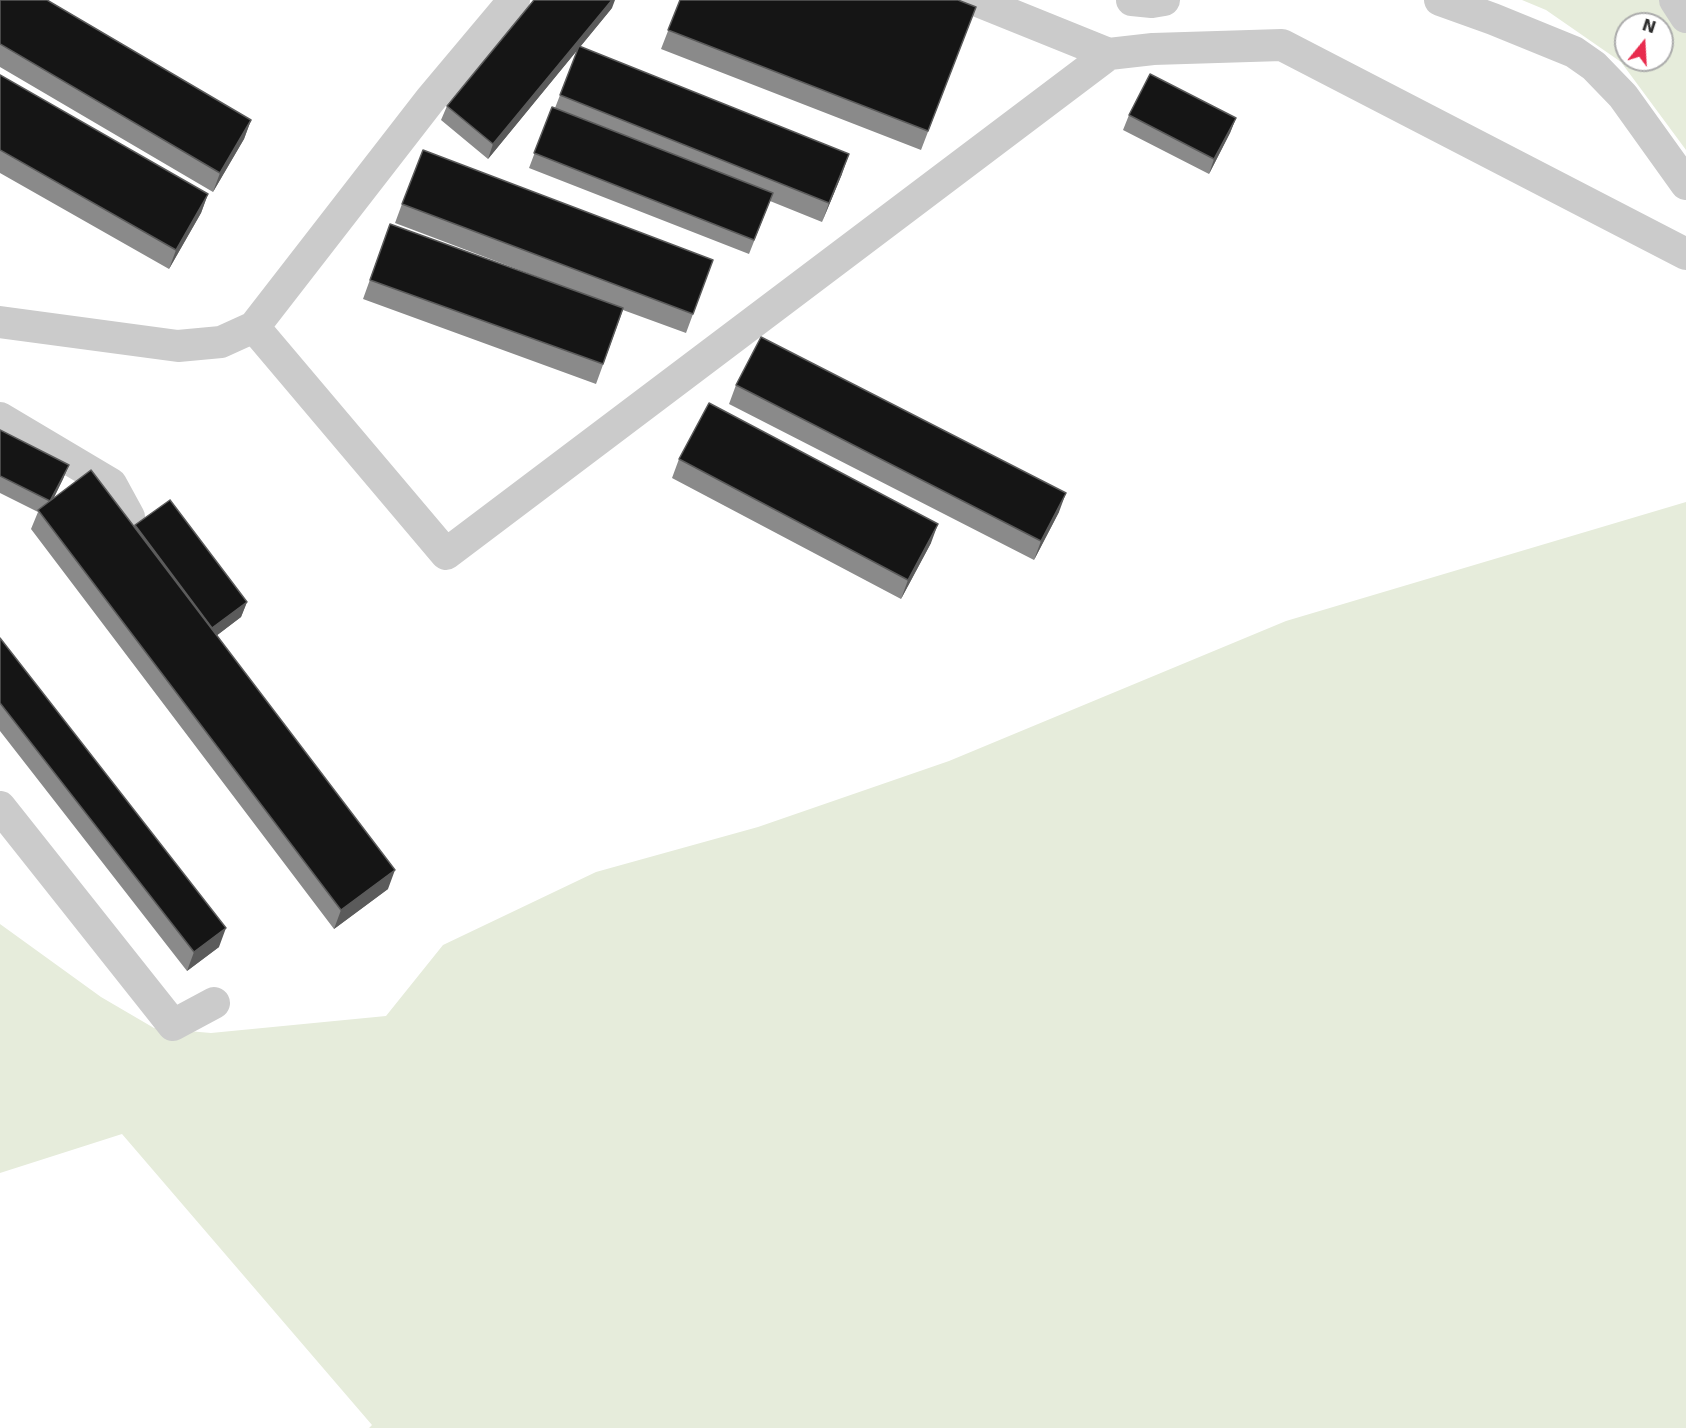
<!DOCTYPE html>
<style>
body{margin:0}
#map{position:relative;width:1686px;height:1428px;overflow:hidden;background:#fff;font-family:"DejaVu Sans",sans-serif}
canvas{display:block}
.north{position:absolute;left:1614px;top:12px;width:60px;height:60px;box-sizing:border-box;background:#fff;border:2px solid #ababab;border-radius:50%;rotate:18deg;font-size:16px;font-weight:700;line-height:24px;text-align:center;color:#2e2e2e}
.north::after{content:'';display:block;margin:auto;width:21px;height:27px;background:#e82c4e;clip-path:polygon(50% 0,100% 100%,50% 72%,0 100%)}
</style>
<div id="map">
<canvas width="1686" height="1428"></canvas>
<div class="north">N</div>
</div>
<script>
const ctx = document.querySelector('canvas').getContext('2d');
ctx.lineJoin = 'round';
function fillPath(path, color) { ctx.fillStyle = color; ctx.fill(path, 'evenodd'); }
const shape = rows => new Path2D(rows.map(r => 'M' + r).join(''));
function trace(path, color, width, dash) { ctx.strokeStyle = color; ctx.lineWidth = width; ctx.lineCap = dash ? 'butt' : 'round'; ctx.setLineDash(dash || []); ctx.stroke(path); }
const green = shape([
 [1522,0,1686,0,1686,150,1621,62,1546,10],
 [1626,24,1662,24,1662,60,1626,60],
 [1686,502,1686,1428,369,1428,372,1425,122,1134,0,1173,0,924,101,997,154,1028,211,1033,386,1016,443,945,596,872,758,827,949,761,1286,621]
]);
const minor = shape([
 [975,0,1109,54],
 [1132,0,1152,2,1164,0],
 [1440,0,1493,19,1574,52,1594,66,1623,96,1686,184],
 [1675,0,1686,17],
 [0,322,178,346,221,342,254,327,446,554,1109,54,1153,49,1282,45,1686,254],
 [254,327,430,100,514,0],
 [0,418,111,484,129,517],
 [0,807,173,1025,214,1003]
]);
const wall = shape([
 [0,0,251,120,244,139,213,192,0,67],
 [680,0,976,7,921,150,661,49],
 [612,8,580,47,842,174,822,222,770,201,749,254,529,168,552,107,555,108,578,49,488,159,441,120,447,106],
 [0,75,208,194,201,213,169,269,0,173],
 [1129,115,1236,118,1230,133,1209,174,1123,130],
 [402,204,713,260,686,333,623,310,596,384,363,299,390,224,551,282,395,223],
 [736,385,1059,512,1034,560,729,404],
 [0,430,69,465,63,479,53,499,134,527,135,525,247,602,241,617,217,635,388,889,334,929,31,529,38,512,0,493],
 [679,459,931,543,901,599,672,478],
 [0,638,219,947,187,971,0,731]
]);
const shadedWall = shape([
 [612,0,615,0,612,8,488,159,493,144],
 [1236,118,1230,133,1209,174,1214,159],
 [251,120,244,139,213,192,220,173],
 [849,154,842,174,822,222,829,203],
 [208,194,201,213,169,269,176,250],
 [69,465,63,479,45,516,50,501],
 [1066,493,1059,512,1034,560,1041,541],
 [938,524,931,543,901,599,908,580],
 [247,602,241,617,207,643,212,628],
 [395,870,388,889,334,929,341,910],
 [226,928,219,947,187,971,194,952]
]);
const building = shape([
 [0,0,47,0,251,120,220,173,0,44,0,0],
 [534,0,612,0,493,144,447,106,534,0],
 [680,0,958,0,976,7,928,131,668,30,680,0],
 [579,46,849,154,829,203,560,95,579,46],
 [1150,74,1236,118,1214,159,1129,115,1150,74],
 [0,75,208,194,176,250,0,150,0,75],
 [552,107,773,193,754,240,534,153,552,107],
 [423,150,713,260,693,314,402,204,423,150],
 [390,224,623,308,603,364,370,280,390,224],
 [761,337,1066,493,1041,541,736,385,761,337],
 [709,403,938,524,908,580,679,459,709,403],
 [0,430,69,465,50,501,0,476,0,430],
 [91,470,395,870,341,910,38,510,91,470],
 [170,500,247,602,212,628,135,525,170,500],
 [0,638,226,928,194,952,0,703,0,638]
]);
fillPath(green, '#e6ecdb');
trace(minor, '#cbcbcb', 32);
fillPath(wall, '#8a8a8a');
fillPath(shadedWall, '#5b5b5b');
fillPath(building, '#151515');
trace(building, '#5b5b5b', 1.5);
</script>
